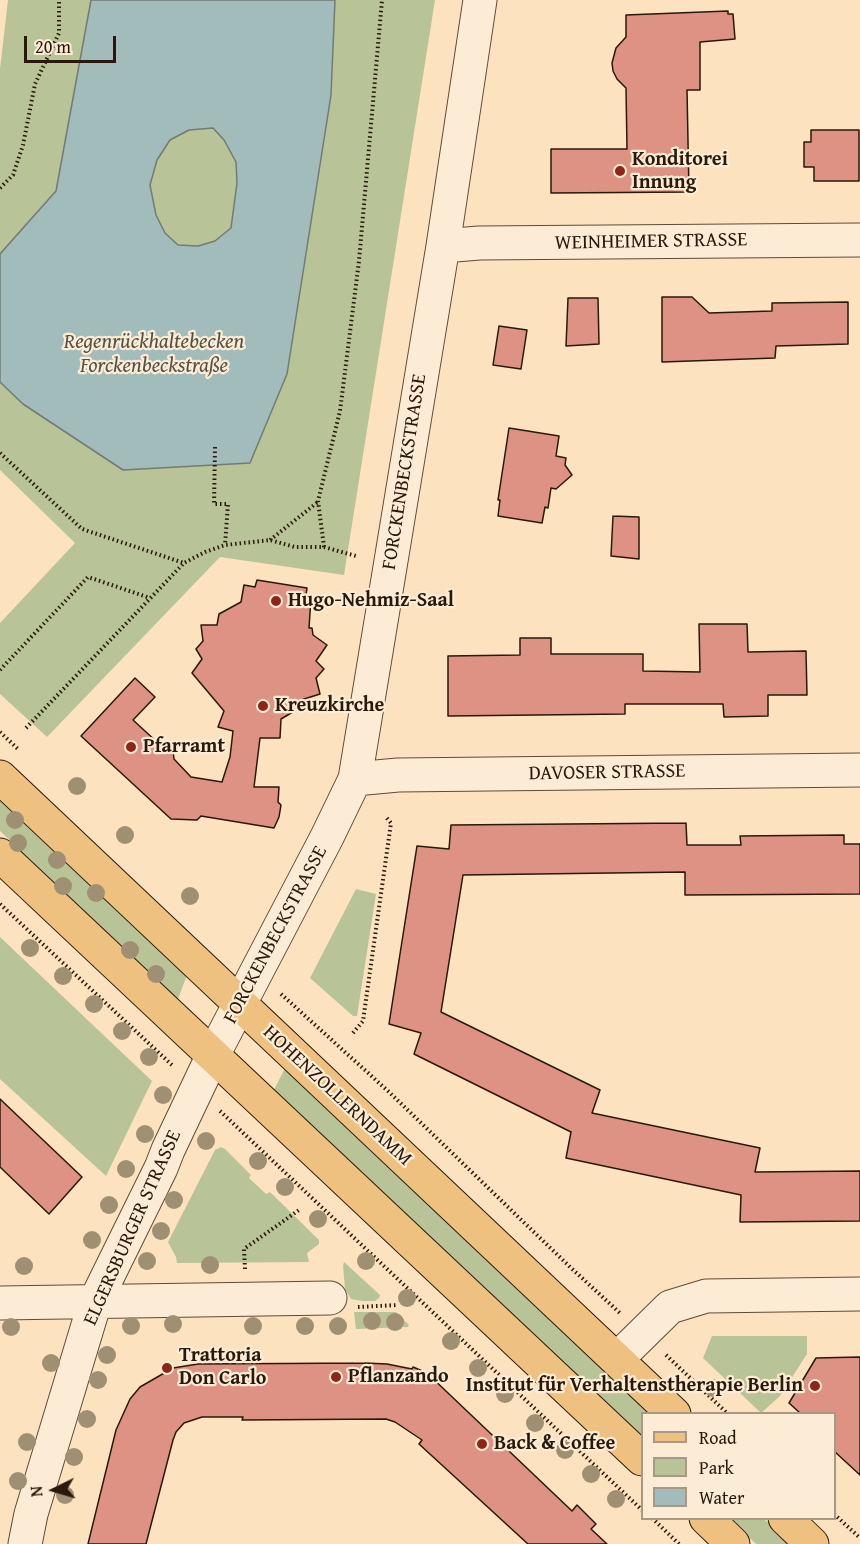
<!DOCTYPE html>
<html>
<head>
<meta charset="utf-8">
<style>
  body { margin:0 }
  #map { position:relative; width:860px; height:1544px; overflow:hidden; background:#fce2bf; font-family:"Gentium Book Plus",serif }
  canvas { display:block }
  .legend { position:absolute; left:641px; top:1412px; width:195px; height:108px; box-sizing:border-box; background:#fdecd5; border:2px solid #a89884; margin:0; padding:8px 10px; list-style:none; font-size:18px; color:#29190a }
  .legend li { display:flex; align-items:center; gap:12px; height:30px }
  .legend b { width:30px; border:2px solid #a89884 }
  .north { position:absolute; left:24px; top:1460px; width:60px; height:60px; -webkit-text-stroke:4px #fdecd5; paint-order:stroke; rotate:265deg; font-size:16px; font-weight:700; line-height:24px; text-align:center; color:#29190a }
  .north::after { content:''; display:block; margin:auto; width:21px; height:27px; background:#29190a; clip-path:polygon(50% 0,100% 100%,50% 72%,0 100%) }
  .scale { position:absolute; left:24px; top:36px; width:92px; height:27px; box-sizing:border-box; border:3px solid #29190a; border-top:0; padding-left:8px; font-size:18px; line-height:21px; white-space:nowrap; color:#29190a; -webkit-text-stroke:4px #fdecd5; paint-order:stroke }
</style>
</head>
<body>
<div id="map">
<canvas width="860" height="1544"></canvas>
<ul class="legend">
<li><b style="height:8px;background:#eec180"></b>Road</li>
<li><b style="height:16px;background:#b8c497"></b>Park</li>
<li><b style="height:16px;background:#a2bcbb"></b>Water</li>
</ul>
<div class="north">N</div>
<div class="scale">20 m</div>
</div>
<script>
const g = document.querySelector('canvas').getContext('2d');
g.lineJoin = 'round';
function fill(path, color) { g.fillStyle = color; g.fill(path, 'evenodd'); }
const toPath = rows => new Path2D(rows.map(r => 'M' + r).join(''));
function trace(path, color, width, dash) { g.strokeStyle = color; g.lineWidth = width; g.lineCap = dash ? 'butt' : 'round'; g.setLineDash(dash || []); g.stroke(path); }
function drawText(font, color, halo, rows, align = 'center') {
  g.font = font + ' "Gentium Book Plus",serif'; g.lineWidth = 4.5; g.setLineDash([]); g.textBaseline = 'middle'; g.strokeStyle = halo; g.fillStyle = color; for (const [text, x, y, turn = 0] of rows) {
    g.save(); g.translate(x, y); g.rotate((+turn || 0) * Math.PI / 180); g.textAlign = isNaN(turn) ? turn : align; if (halo) g.strokeText(text, 0, 0); g.fillText(text, 0, 0); g.restore();
  }
}
const green = toPath([
  [8,0,91,0,56,191,0,254,0,69],
  [335,0,435,0,344,575,220,557,47,737,0,694,0,623,75,543,0,470,0,382,23,404,123,470,250,463,331,95],
  [213,128,224,140,236,162,237,183,231,228,215,241,198,246,178,245,165,233,156,215,150,185,157,160,170,140,189,130],
  [0,798,187,975,178,999,0,831],
  [356,889,376,894,357,1016,353,1016,310,978],
  [0,937,152,1081,106,1176,0,1079],
  [285,1068,652,1413,642,1414,642,1437,274,1090],
  [221,1147,225,1149,251,1175,249,1178,266,1194,270,1192,319,1240,319,1244,307,1253,309,1262,177,1263,176,1257,168,1242,215,1150],
  [344,1262,380,1295,379,1298,375,1301,363,1301,351,1299,345,1289,343,1266],
  [354,1312,396,1312,409,1325,408,1327,356,1329],
  [712,1336,807,1336,807,1354,780,1396,761,1413,703,1358],
  [729,1519,764,1519,791,1544,756,1544]
]);
const water = toPath([
  [91,0,335,0,331,95,287,374,250,463,123,470,23,404,0,382,0,254,56,191,91,0],
  [213,128,224,140,236,162,237,183,231,228,215,241,198,246,178,245,165,233,156,215,150,185,157,160,170,140,189,130,213,128]
]);
const building = toPath([
  [728,11,728,14,733,14,735,39,700,42,700,90,687,90,689,192,551,193,551,149,627,149,626,88,617,79,613,71,612,63,616,48,626,37,626,15,728,11],
  [811,130,859,130,859,181,814,181,814,167,804,167,804,142,811,142,811,130],
  [662,297,692,297,709,313,772,311,772,303,848,302,848,344,776,346,775,358,662,362,662,297],
  [568,298,598,298,599,344,566,346,568,298],
  [499,326,527,330,521,369,493,365,499,326],
  [509,428,559,436,556,456,566,458,565,465,572,475,556,489,551,488,548,508,545,507,542,523,498,516,500,500,498,500,509,428],
  [613,516,639,517,639,559,611,556,613,516],
  [257,580,307,588,306,595,311,598,309,628,312,628,313,635,327,645,316,661,324,669,316,678,320,694,301,700,303,706,281,719,280,738,260,738,254,787,279,787,278,802,281,805,279,817,274,828,201,816,197,820,171,819,81,736,135,678,155,697,133,720,158,743,165,743,173,751,174,759,191,777,222,782,230,757,233,731,218,727,224,711,192,673,202,659,196,649,203,641,201,625,217,625,219,614,241,602,244,585,255,587,257,580],
  [699,624,747,624,748,652,806,651,807,695,768,695,768,716,724,717,723,704,625,704,625,714,448,716,448,656,520,655,520,638,551,638,551,654,643,654,643,671,700,672,699,624],
  [686,823,687,845,741,845,740,836,844,835,844,844,860,844,860,894,685,895,685,872,463,875,441,1012,600,1090,592,1113,760,1148,755,1172,860,1171,860,1221,740,1222,741,1195,566,1158,571,1132,414,1054,421,1033,389,1024,417,846,449,849,451,825,686,823],
  [0,1099,82,1177,49,1214,0,1167,0,1099],
  [860,1357,860,1475,834,1451,834,1413,800,1413,789,1403,816,1358,860,1357],
  [365,1363,387,1364,412,1369,413,1367,427,1373,572,1511,577,1505,596,1524,591,1529,607,1544,528,1544,419,1444,422,1440,395,1422,386,1419,242,1420,243,1417,202,1417,184,1423,176,1432,173,1440,146,1544,88,1544,116,1430,130,1399,140,1387,173,1368,198,1364,365,1363]
]);
const path = toPath([
  [0,188,13,175,23,145,35,84,59,33,59,0],
  [215,447,214,504,228,504,225,545],
  [0,453,82,529,184,563],
  [270,540,318,502],
  [324,547,318,501,340,411,349,340,359,261,382,0],
  [0,670,88,577,150,598],
  [26,728,184,563,205,552,225,545,270,540,295,547,324,547,356,556],
  [0,732,19,750],
  [0,904,173,1066],
  [281,994,388,1091,569,1266,621,1314],
  [353,1033,363,1021,391,823,385,816],
  [220,1111,642,1510],
  [245,1269,244,1249,299,1210],
  [358,1307,398,1305],
  [666,1355,728,1414],
  [834,1514,860,1538],
  [652,1518,679,1544]
]);
const minor = toPath([
  [443,246,479,243,860,240],
  [355,779,398,775,860,770],
  [0,1303,330,1298],
  [617,1359,670,1307,706,1296,860,1294],
  [25,1544,31,1514,95,1302,161,1168,168,1150,213,1055,327,837,355,779,443,246,480,0]
]);
const major = toPath([
  [0,777,674,1414],
  [0,855,642,1459],
  [706,1518,733,1544],
  [785,1518,812,1544]
]);
const trees = [
  [77,786],
  [15,820],
  [125,835],
  [18,843],
  [57,860],
  [63,886],
  [96,893],
  [190,896],
  [30,948],
  [130,950],
  [156,974],
  [63,976],
  [94,1004],
  [122,1031],
  [149,1057],
  [163,1095],
  [145,1134],
  [206,1141],
  [258,1161],
  [126,1169],
  [285,1187],
  [174,1200],
  [109,1205],
  [318,1219],
  [161,1231],
  [92,1240],
  [147,1261],
  [366,1261],
  [210,1265],
  [24,1266],
  [407,1298],
  [372,1321],
  [395,1322],
  [173,1324],
  [131,1326],
  [253,1326],
  [305,1326],
  [338,1326],
  [11,1327],
  [451,1341],
  [107,1355],
  [51,1363],
  [478,1368],
  [98,1380],
  [713,1388],
  [505,1394],
  [87,1419],
  [535,1423],
  [27,1442],
  [565,1450],
  [74,1457],
  [591,1474],
  [18,1481],
  [65,1495],
  [616,1499]
];
const markers = [
  [620,171,6,"#8f2418"],
  [276,601,6,"#8f2418"],
  [263,706,6,"#8f2418"],
  [131,747,6,"#8f2418"],
  [167,1368,6,"#8f2418"],
  [336,1377,6,"#8f2418"],
  [815,1386,6,"#8f2418"],
  [482,1444,6,"#8f2418"]
];
const poiNames = [
  ["Konditorei",632,160],
  ["Innung",632,183],
  ["Hugo-Nehmiz-Saal",288,601],
  ["Kreuzkirche",275,706],
  ["Pfarramt",143,747],
  ["Trattoria",179,1356],
  ["Don Carlo",179,1379],
  ["Pflanzando",348,1377],
  ["Institut für Verhaltenstherapie Berlin",803,1386,"right"],
  ["Back & Coffee",494,1444]
];
const streetNames = [
  ["WEINHEIMER STRASSE",651,242,-1],
  ["FORCKENBECKSTRASSE",405,472,-81],
  ["DAVOSER STRASSE",607,773,-1],
  ["FORCKENBECKSTRASSE",276,935,-62],
  ["HOHENZOLLERNDAMM",337,1096,43],
  ["ELGERSBURGER STRASSE",133,1228,-66]
];
const waterNames = [
  ["Regenrückhaltebecken",154,343],
  ["Forckenbeckstraße",154,367]
];
fill(green, '#b8c497');
fill(water, '#a2bcbb');
trace(water, '#727b74', 1.5);
fill(building, '#de9284');
trace(building, '#29190a', 1.5);
trace(minor, '#5e4b37', 35);
trace(major, '#29190a', 35);
trace(path, '#29190a', 4, [1.5, 3]);
trace(minor, '#fdecd5', 33);
trace(major, '#eec180', 33);
g.fillStyle = '#a09073';
for (const [x, y] of trees) { g.beginPath(); g.arc(x, y, 9, 0, 2 * Math.PI); g.fill(); }
for (const [x, y, r, color] of markers) { const dot = new Path2D(); dot.arc(x, y, r, 0, 2 * Math.PI); g.fillStyle = color; g.fill(dot); trace(dot, '#fdecd5', 2); }
drawText('bold 20px', '#29190a', '#fdecd5', poiNames, 'left');
drawText('20px', '#29190a', '#fdecd5', streetNames);
drawText('italic 21px', '#535248', '#fdecd5', waterNames);
</script>
</body>
</html>
